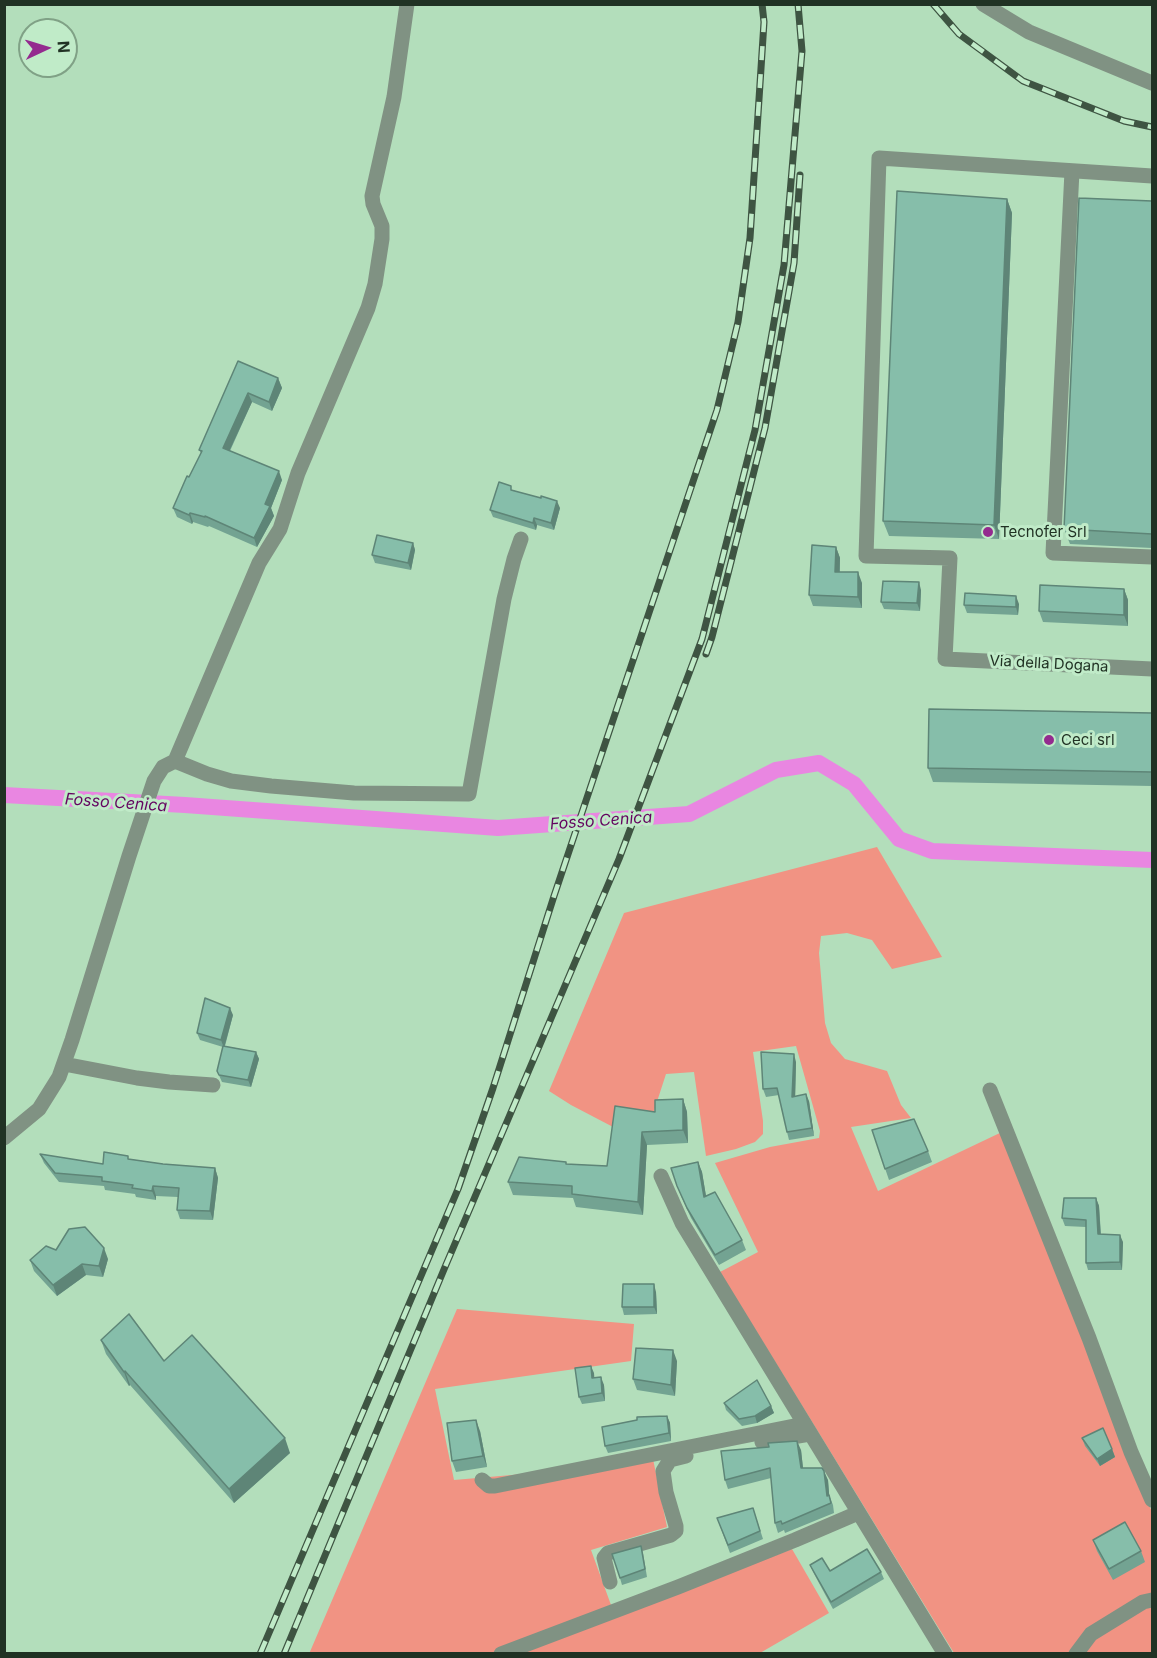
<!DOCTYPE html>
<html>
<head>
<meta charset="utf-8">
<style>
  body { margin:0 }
  #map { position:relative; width:1157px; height:1658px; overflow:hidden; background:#b3debb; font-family:Inter,sans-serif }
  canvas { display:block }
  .frame { position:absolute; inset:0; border:6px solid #213224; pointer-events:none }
  .north { position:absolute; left:18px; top:18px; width:60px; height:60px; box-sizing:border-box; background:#c0ebc8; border:2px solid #80a186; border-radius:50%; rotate:86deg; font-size:16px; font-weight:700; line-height:24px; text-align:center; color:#213224 }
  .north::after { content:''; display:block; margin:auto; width:21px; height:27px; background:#942b8f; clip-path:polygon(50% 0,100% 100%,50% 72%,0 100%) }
</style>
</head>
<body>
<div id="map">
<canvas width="1157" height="1658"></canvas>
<div class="frame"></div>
<div class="north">N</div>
</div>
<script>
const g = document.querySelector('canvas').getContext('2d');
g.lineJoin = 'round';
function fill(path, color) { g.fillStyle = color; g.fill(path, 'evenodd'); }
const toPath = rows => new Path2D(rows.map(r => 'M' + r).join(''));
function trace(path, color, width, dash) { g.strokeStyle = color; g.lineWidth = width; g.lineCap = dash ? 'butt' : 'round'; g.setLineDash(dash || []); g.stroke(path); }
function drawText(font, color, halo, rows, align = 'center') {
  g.font = font + ' Inter,sans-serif'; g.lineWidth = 6; g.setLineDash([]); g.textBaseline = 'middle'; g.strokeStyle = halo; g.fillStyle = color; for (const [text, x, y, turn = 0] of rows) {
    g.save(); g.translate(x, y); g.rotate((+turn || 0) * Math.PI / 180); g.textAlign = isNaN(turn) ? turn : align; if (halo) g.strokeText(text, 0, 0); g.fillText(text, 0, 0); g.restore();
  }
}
const green = toPath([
  [877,847,942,957,892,969,872,940,847,933,821,936,819,953,825,1023,831,1043,845,1059,887,1071,901,1105,911,1118,851,1127,878,1191,1004,1131,1132,1465,1152,1512,1152,1653,954,1653,720,1272,758,1252,715,1163,770,1147,819,1138,820,1131,796,1046,753,1052,763,1121,763,1134,755,1142,736,1149,706,1156,694,1072,666,1074,652,1117,615,1128,571,1105,549,1091,624,913],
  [457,1309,634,1324,631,1361,435,1389,454,1480,581,1469,653,1459,667,1527,591,1550,615,1616,792,1549,829,1613,760,1653,309,1654]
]);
const canal = toPath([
  [4,795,185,805,498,828,689,814,776,770,819,763,854,784,899,839,932,851,1152,860]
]);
const minor = toPath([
  [983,4,1029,32,1152,83],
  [1072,171,1053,553,1152,557],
  [1152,176,879,158,866,556,950,558,945,659,1152,669],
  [175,761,259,563,280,529,298,473,368,308,375,284,382,239,382,226,373,204,372,196,394,97,407,4],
  [64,1064,137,1078,169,1082,213,1085],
  [990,1090,1089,1338,1131,1452,1152,1500],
  [4,1138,39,1109,59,1077,72,1040,129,856,154,781,163,767,175,761,207,774,231,781,271,786,354,793,469,794,504,599,514,559,521,539],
  [661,1176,682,1223,945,1654],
  [762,1442,810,1434],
  [482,1480,489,1486,495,1486,804,1424],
  [610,1582,604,1558,608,1553,671,1535,676,1531,676,1526,666,1492,663,1471,670,1460,686,1456],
  [501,1654,678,1587,795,1540,858,1513],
  [1076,1654,1091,1634,1143,1602,1152,1600]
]);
const rail = toPath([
  [933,4,959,34,1023,81,1124,121,1152,127],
  [706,654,712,637,765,428,794,263,800,175],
  [260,1654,458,1189,493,1088,554,896,717,410,738,322,750,238,764,22,762,4],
  [284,1654,445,1267,619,859,702,639,755,430,784,265,802,51,798,4]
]);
const wall = toPath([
  [1007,199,1012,213,999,539,889,536,883,521],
  [1152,201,1152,548,1070,544,1064,529],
  [238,361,278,378,282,388,272,411,252,402,230,451,282,480,271,508,274,516,257,547,209,526,208,527,193,522,192,524,177,517,173,508,201,453,199,450],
  [513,490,560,508,554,530,537,525,536,530,493,517,490,510],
  [413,543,415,550,411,570,375,563,372,555],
  [836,547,840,558,840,572,862,583,862,608,813,606,809,595],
  [1124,589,1128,600,1128,626,1043,622,1039,611],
  [921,590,920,611,884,609,881,602],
  [1019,604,1018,615,967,613,964,605],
  [1152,713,1152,786,933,782,928,768],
  [233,1015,225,1046,256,1052,259,1059,251,1087,222,1082,217,1071,223,1047,200,1040,197,1033],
  [796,1062,795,1096,809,1101,814,1136,789,1140,787,1132,779,1095,766,1097,763,1089],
  [683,1099,687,1112,688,1143,647,1145,643,1215,576,1207,573,1198,513,1195,508,1182,567,1164,607,1166,655,1112],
  [872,1130,928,1151,932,1162,889,1180],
  [40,1154,103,1164,129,1159,163,1164,215,1168,218,1178,213,1220,180,1219,177,1210,178,1197,156,1196,156,1200,136,1197,135,1194,105,1190,104,1186,59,1182,44,1163],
  [698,1162,702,1172,706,1196,742,1240,746,1250,719,1265,691,1218,681,1196,671,1168],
  [1096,1198,1099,1206,1101,1234,1123,1242,1122,1270,1088,1270,1086,1263,1086,1227,1065,1226,1062,1218],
  [56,1250,108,1259,103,1277,86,1275,57,1296,34,1271,30,1260],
  [656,1292,657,1314,624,1315,622,1307],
  [101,1340,164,1361,290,1453,234,1503,130,1385,129,1386,106,1354],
  [677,1361,675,1396,637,1390,633,1379],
  [594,1373,594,1378,604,1385,605,1401,582,1404,579,1397],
  [724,1403,771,1406,774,1413,757,1423,742,1426,726,1410],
  [667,1416,670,1423,671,1441,608,1453,605,1446],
  [480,1431,487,1467,456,1472,452,1461],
  [1082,1438,1112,1449,1115,1457,1100,1466,1085,1446],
  [801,1450,803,1468,828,1480,829,1495,833,1505,834,1513,785,1533,784,1530,778,1533,775,1523,771,1478,728,1489,725,1480],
  [753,1508,763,1539,730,1553,717,1518],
  [1093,1540,1141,1551,1145,1562,1113,1580,1097,1551],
  [641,1546,643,1553,647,1577,622,1585,620,1578],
  [810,1565,830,1571,881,1572,884,1579,833,1609,813,1572]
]);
const shadedWall = toPath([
  [1007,199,1012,213,999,539,994,525],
  [278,378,282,388,272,411,269,402],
  [248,393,252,402,226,458,223,448],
  [279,471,282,480,271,508,274,516,257,547,254,538,265,504],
  [557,501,560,508,554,530,551,523],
  [190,513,193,522,192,524,189,515],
  [534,518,537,525,536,530,533,523],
  [413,543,415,550,411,570,408,563],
  [836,547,840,558,839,583,835,572],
  [858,572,862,583,862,608,858,597],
  [919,582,921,590,920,611,917,603],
  [1124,589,1128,600,1128,626,1124,615],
  [1016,596,1019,604,1018,615,1016,607],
  [230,1008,233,1015,224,1048,221,1040],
  [256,1052,259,1059,251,1087,248,1080],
  [794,1054,796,1062,795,1104,792,1097],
  [806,1094,809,1101,814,1136,812,1128],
  [683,1099,687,1112,688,1143,683,1130],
  [642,1132,647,1145,643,1215,638,1202],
  [698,1162,702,1172,708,1208,704,1197],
  [215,1168,218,1178,213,1220,210,1211],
  [153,1186,156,1196,156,1200,152,1191],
  [1096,1198,1099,1206,1101,1241,1098,1234],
  [1120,1235,1123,1242,1122,1270,1120,1262],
  [104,1248,108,1259,103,1277,99,1266],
  [82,1264,86,1275,57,1296,53,1285],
  [654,1284,656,1292,657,1314,654,1307],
  [673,1350,677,1361,675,1396,671,1385],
  [591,1366,594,1373,595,1386,592,1378],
  [125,1371,130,1385,129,1386,124,1372],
  [601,1377,604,1385,605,1401,602,1393],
  [771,1406,774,1413,757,1423,755,1416],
  [667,1416,670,1423,671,1441,669,1433],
  [476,1420,480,1431,487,1467,483,1456],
  [285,1438,290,1453,234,1503,229,1489],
  [797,1441,801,1450,804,1477,801,1468],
  [1112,1449,1115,1457,1100,1466,1097,1459],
  [824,1471,828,1480,830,1505,827,1496]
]);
const building = toPath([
  [897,191,1007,199,994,525,883,521,897,191],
  [1079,198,1152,201,1152,534,1064,529,1079,198],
  [238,361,278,378,269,402,248,393,223,448,279,471,265,504,270,506,254,538,205,516,205,517,190,513,189,515,173,508,187,476,189,477,202,451,199,450,238,361],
  [499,482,511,486,511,490,541,498,541,496,557,501,551,523,534,518,533,523,490,510,499,482],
  [377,535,413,543,408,563,372,555,377,535],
  [812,545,836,547,835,572,858,572,858,597,809,595,812,545],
  [883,581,919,582,917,603,881,602,883,581],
  [1040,585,1124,589,1124,615,1039,611,1040,585],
  [965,593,1016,596,1016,607,964,605,965,593],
  [929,709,1152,713,1152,772,928,768,929,709],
  [205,998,230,1008,221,1040,197,1033,205,998],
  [223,1046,256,1052,248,1080,219,1075,217,1071,223,1046],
  [761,1052,794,1054,792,1097,806,1094,812,1128,787,1132,777,1088,763,1089,761,1052],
  [683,1099,683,1130,642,1132,638,1202,572,1194,572,1186,508,1182,519,1157,566,1162,566,1164,607,1166,615,1106,655,1112,655,1100,683,1099],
  [914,1119,928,1151,885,1169,872,1130,914,1119],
  [104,1152,128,1156,128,1159,163,1164,215,1168,210,1211,177,1210,179,1188,153,1186,152,1191,132,1188,133,1185,102,1181,102,1177,55,1173,40,1154,103,1164,104,1152],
  [698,1162,704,1197,715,1192,742,1240,715,1255,687,1208,677,1186,671,1168,698,1162],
  [1064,1198,1096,1198,1098,1234,1120,1235,1120,1262,1086,1263,1086,1220,1062,1218,1064,1198],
  [85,1227,104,1248,99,1266,82,1264,53,1285,30,1260,46,1246,56,1250,69,1229,85,1227],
  [623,1284,654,1284,654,1307,622,1307,623,1284],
  [129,1314,164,1361,192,1335,285,1438,229,1489,125,1371,124,1372,101,1340,129,1314],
  [636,1348,673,1350,671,1385,633,1379,636,1348],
  [591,1366,592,1378,601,1377,602,1393,579,1397,575,1368,591,1366],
  [757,1380,771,1406,755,1416,739,1419,724,1403,757,1380],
  [667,1416,669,1433,605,1446,602,1427,637,1420,637,1417,667,1416],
  [476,1420,483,1456,452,1461,447,1423,476,1420],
  [1103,1428,1112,1449,1097,1459,1082,1438,1103,1428],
  [797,1441,801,1468,822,1468,824,1471,827,1496,829,1495,831,1503,782,1524,781,1521,775,1523,770,1468,725,1480,721,1451,769,1447,768,1443,797,1441],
  [753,1508,760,1531,728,1545,717,1518,753,1508],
  [1125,1522,1141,1551,1109,1569,1093,1540,1125,1522],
  [641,1546,645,1569,620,1578,612,1554,641,1546],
  [867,1549,881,1572,831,1602,810,1565,822,1558,830,1571,867,1549]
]);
const markers = [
  [988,532,6,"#942b8f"],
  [1049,740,6,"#942b8f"]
];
const poiNames = [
  ["Tecnofer Srl",1000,532],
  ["Ceci srl",1061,740]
];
const streetNames = [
  ["Via della Dogana",1049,664,3]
];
const waterNames = [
  ["Fosso Cenica",116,803,4],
  ["Fosso Cenica",601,821,-4]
];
fill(green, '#f19383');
trace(canal, '#e986e1', 16);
trace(minor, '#809283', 15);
trace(rail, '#3e5442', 7);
trace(rail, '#c0ebc8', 4.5, [14]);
fill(wall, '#73a392');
fill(shadedWall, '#5e8577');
fill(building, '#86beaa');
trace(building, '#5e8577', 1.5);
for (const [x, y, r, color] of markers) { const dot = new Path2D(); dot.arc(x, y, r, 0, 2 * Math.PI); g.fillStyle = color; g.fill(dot); trace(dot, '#c0ebc8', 2); }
drawText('15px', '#213224', '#c0ebc8', poiNames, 'left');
drawText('15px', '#213224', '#c0ebc8', streetNames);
drawText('italic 16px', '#640460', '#c0ebc8', waterNames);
</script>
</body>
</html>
